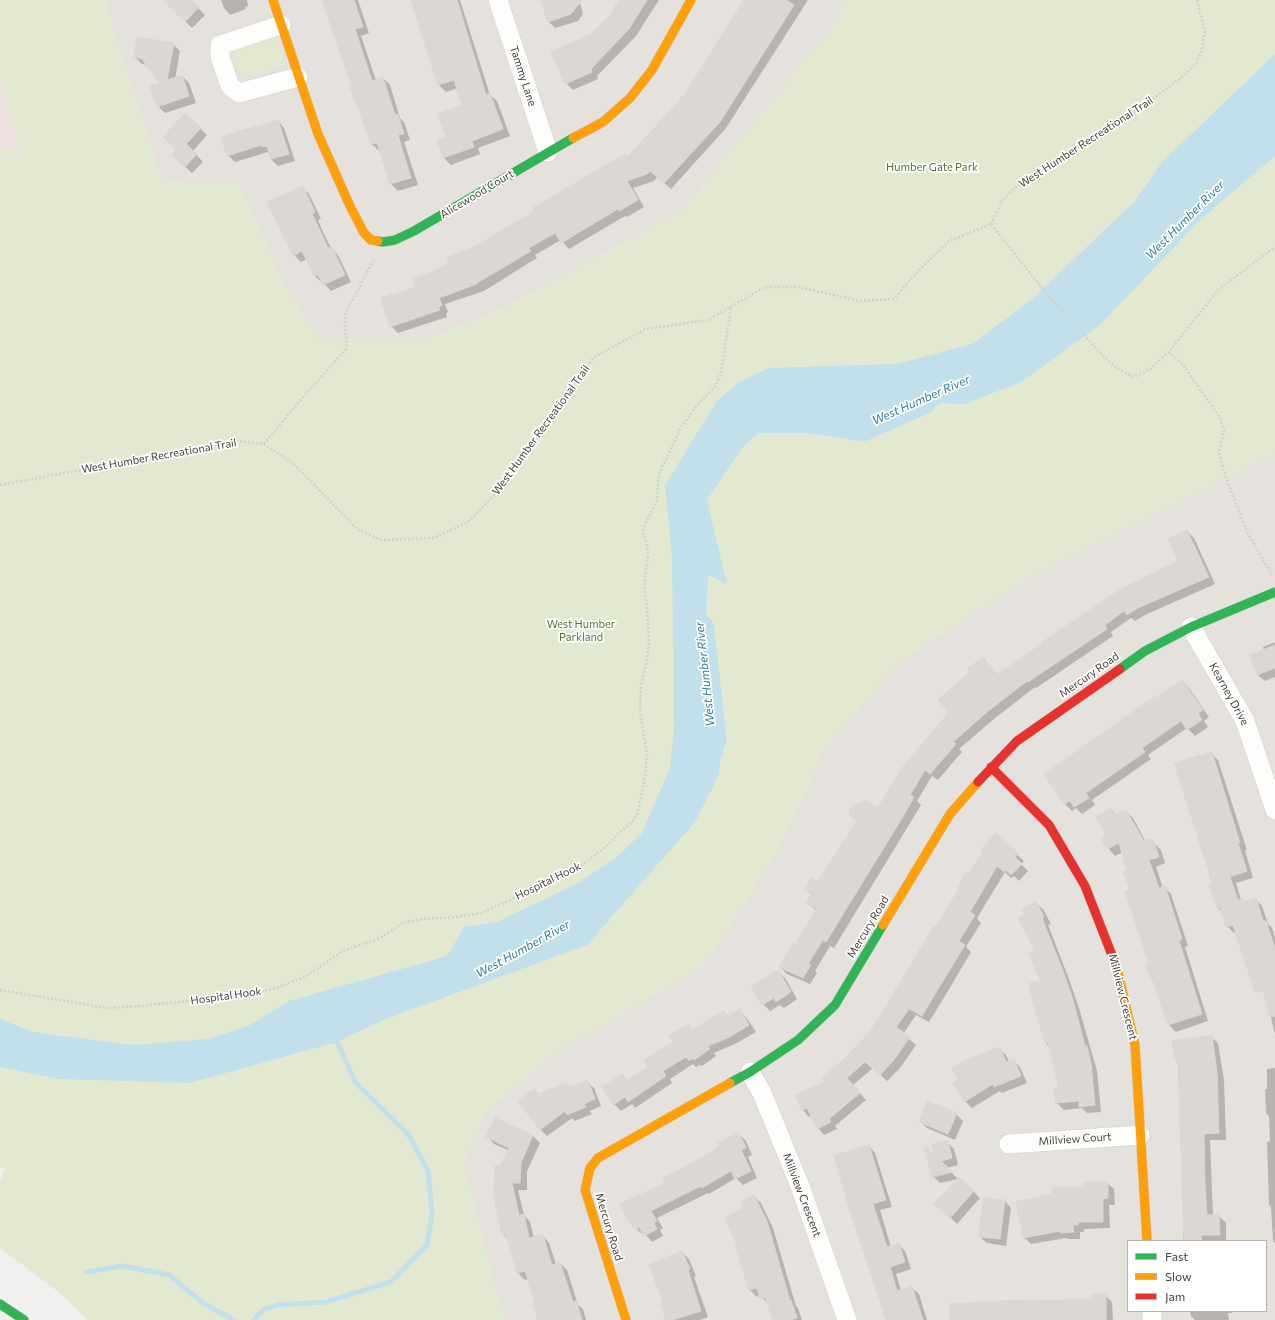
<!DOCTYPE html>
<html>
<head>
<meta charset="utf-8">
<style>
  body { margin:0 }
  #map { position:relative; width:1275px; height:1320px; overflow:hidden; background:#f2f0ee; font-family:Commissioner,sans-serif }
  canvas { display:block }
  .legend { position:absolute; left:1127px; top:1240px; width:140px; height:72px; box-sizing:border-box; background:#fff; border:1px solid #b6b3b0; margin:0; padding:5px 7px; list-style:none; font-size:12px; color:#48413a }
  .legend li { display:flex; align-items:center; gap:8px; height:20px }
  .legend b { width:20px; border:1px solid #b6b3b0 }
</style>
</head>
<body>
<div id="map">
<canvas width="1275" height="1320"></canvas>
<ul class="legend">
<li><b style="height:5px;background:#30b455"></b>Fast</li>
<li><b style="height:5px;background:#ff9f0a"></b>Slow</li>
<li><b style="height:5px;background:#e5322d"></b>Jam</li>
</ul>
</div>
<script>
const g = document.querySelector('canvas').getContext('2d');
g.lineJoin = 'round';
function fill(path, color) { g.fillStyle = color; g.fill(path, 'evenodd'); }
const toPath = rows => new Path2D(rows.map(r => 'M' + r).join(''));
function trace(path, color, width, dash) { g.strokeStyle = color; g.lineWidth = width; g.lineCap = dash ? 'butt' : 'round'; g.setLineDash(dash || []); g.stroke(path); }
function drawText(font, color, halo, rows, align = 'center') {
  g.font = font + ' Commissioner,sans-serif'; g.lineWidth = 3.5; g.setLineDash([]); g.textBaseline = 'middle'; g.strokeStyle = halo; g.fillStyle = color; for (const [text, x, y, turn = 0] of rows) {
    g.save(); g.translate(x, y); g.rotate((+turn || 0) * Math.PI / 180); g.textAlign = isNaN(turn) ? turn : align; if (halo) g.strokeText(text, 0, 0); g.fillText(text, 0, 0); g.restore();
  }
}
const residential = toPath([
  [104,0,844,0,840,18,681,212,496,312,430,338,317,338,282,281,239,185,162,182],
  [1275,452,1275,1320,505,1320,492,1278,463,1164,487,1108,515,1088,561,1047,590,1033,706,963,775,854,809,785,819,756,896,664,1027,578],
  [1128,1241,1266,1241,1266,1311,1128,1311]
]);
const medical = toPath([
  [0,78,23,152,0,147]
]);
const green = toPath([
  [0,0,104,0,162,182,239,185,282,281,317,338,430,338,496,312,681,212,840,18,844,0,1275,0,1275,452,1027,578,896,664,819,756,809,785,775,854,706,963,590,1033,561,1047,515,1088,487,1108,463,1164,492,1278,505,1320,87,1320,61,1294,0,1248,0,1181,5,1168,0,1167,0,147,22,152,0,78],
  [274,36,285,54,281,64,253,76,242,74,234,67,232,56,242,42]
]);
const water = toPath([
  [1275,54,1275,156,1201,219,1100,325,1021,382,965,404,941,403,818,433,758,433,742,448,707,500,727,584,708,575,703,694,707,707,723,728,719,775,695,822,587,945,383,1020,337,1042,190,1083,58,1079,0,1067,0,1019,33,1032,134,1045,208,1039,250,1025,289,1001,447,956,464,927,499,921,576,884,616,858,642,833,670,768,674,730,672,556,665,485,717,401,739,382,769,368,897,364,972,344,1031,300,1135,201,1162,162]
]);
const shadow = toPath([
  [164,0,190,0,205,15,192,28],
  [221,0,247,0,248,6,245,7,246,9,230,15,224,8],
  [323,0,358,0,369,33,361,36,376,80,383,78,390,85,400,118,404,122,410,140,404,142,418,185,398,191,391,184,380,150,378,150,371,143],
  [411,0,460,0,490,95,497,101,510,136,478,148,480,154,451,165,444,158,438,141,448,137,463,105,458,88,446,92,439,85],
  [542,0,577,0,580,3,583,14,578,21,555,28,548,21],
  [620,0,659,0,636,36,597,76,598,79,573,90,566,83,592,35,611,14],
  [745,0,808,0,726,128,671,189,657,177,654,181,633,188,644,207,627,217,625,216,569,249,561,240,535,255,537,258,484,291,445,304,448,312,446,314,447,317,398,333,391,326,416,288,430,274,450,265,474,248,536,211,624,155,627,158,686,94],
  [173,44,180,51,175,79,182,76,189,83,196,103,165,113,158,106,161,85,147,65,142,64,135,57],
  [185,114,207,135,193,151,203,162,192,173,180,162,178,150],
  [278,121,284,128,295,161,278,166,271,159,268,152,235,162,228,155],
  [302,187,309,194,321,219,318,220,323,232,331,248,338,255,351,282,331,291,323,282,322,283,315,276,307,259,301,262,294,255],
  [1187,531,1194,538,1215,584,1145,615,1135,621,1131,618,1111,632,1113,636,1036,688,1035,687,994,719,959,749,962,752,938,780,932,776,917,801,921,805,834,948,830,946,815,971,817,973,810,984,787,974,780,967,796,946,817,911,807,903,812,895,806,889,818,883,858,822,851,816,878,809,950,712,971,673,983,658,998,675,1180,562],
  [1275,642,1275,677,1265,681,1258,675,1251,656,1264,651,1263,647],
  [1182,681,1189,688,1209,717,1204,721,1208,727,1195,736,1187,728,1148,755,1151,759,1092,800,1095,805,1082,814,1076,808,1072,811,1065,804,1045,774],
  [1211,753,1218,760,1247,850,1245,850,1253,878,1236,883,1241,900,1244,903,1255,899,1262,906,1268,924,1272,928,1275,937,1275,983,1236,932,1234,933,1227,926,1223,913,1218,908,1213,884,1175,764],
  [1111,809,1117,816,1126,811,1133,818,1146,842,1154,843,1161,850,1165,863,1156,867,1163,888,1165,888,1171,894,1188,946,1185,947,1208,1021,1176,1032,1169,1025,1155,982,1152,980,1150,964,1131,890,1129,870,1123,852,1115,856,1109,849,1103,838,1107,836],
  [996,835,1024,861,1021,864,1028,871,1019,881,1014,876,1011,878,1005,872,977,918,981,923,966,947,971,952,942,1001,929,1022,916,1015,903,1034,916,1045,900,1068,887,1081,873,1068,853,1085,866,1100,835,1126,837,1129,824,1135,818,1128,812,1115,809,1117,803,1110,845,1060,869,1034],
  [1036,903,1043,909,1051,924,1048,925,1069,979,1079,1008,1097,1071,1101,1112,1087,1113,1082,1108,1064,1110,1057,1103,1060,1089,1050,1048,1046,1043,1030,985,1041,981,1036,951,1027,915],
  [778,971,785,978,797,999,784,1008,780,1005,770,1011,763,1004],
  [1275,999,1275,1035,1267,1001],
  [740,1011,746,1017,756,1032,737,1043,714,1053,716,1056,702,1066,700,1065,696,1067,693,1064,670,1079,672,1083,635,1108,632,1104,621,1111,614,1104,622,1075,627,1081,649,1067,675,1043,688,1026,694,1031,723,1012,729,1017],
  [1211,1037,1218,1043,1224,1080,1226,1140,1210,1140,1213,1216,1219,1216,1226,1223,1226,1241,1183,1241,1183,1226,1184,1226,1179,1064,1176,1061],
  [999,1048,1006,1055,1009,1062,1013,1060,1020,1067,1027,1083,1002,1093,1000,1091,972,1108,965,1101,954,1084],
  [1275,1068,1275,1243,1273,1241,1271,1207,1269,1205,1267,1142,1270,1141,1269,1116,1266,1113,1265,1089,1267,1089,1267,1069],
  [587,1082,594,1088,601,1106,590,1111,592,1114,575,1121,572,1118,547,1136,541,1130,519,1101,539,1095,566,1084,571,1089],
  [956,1114,963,1121,955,1140,927,1128,920,1121],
  [496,1119,533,1136,540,1143,527,1171,527,1190,518,1190,524,1215,530,1222,534,1238,543,1236,549,1243,556,1264,560,1263,567,1270,578,1305,583,1309,586,1320,539,1320,536,1304,528,1279,525,1280,518,1273,509,1240,503,1234,500,1167,508,1150,494,1144,488,1137],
  [739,1134,746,1141,752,1155,748,1157,757,1178,743,1185,736,1178,709,1194,708,1193,657,1218,663,1228,660,1230,663,1236,652,1242,645,1234,643,1235,636,1228,667,1183],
  [947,1142,954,1149,958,1165,947,1168,958,1179,940,1183,933,1176,936,1159],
  [869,1146,875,1153,892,1207,880,1210,891,1247,898,1244,905,1251,911,1269,896,1274,901,1291,912,1288,919,1294,927,1320,889,1320,835,1156],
  [1107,1183,1114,1189,1115,1205,1109,1205,1110,1228,1084,1229,1084,1232,1080,1232,1080,1239,1068,1239,1066,1238,1031,1244,1024,1237,1085,1188],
  [973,1191,980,1198,957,1224,943,1210],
  [754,1196,761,1203,773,1228,796,1306,798,1308,802,1320,774,1320,768,1304,760,1295,757,1297,750,1290,740,1247,745,1209],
  [1005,1201,1011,1208,1006,1246,987,1243,980,1237],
  [682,1252,689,1259,696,1276,694,1277,708,1317,700,1320,667,1320,665,1302],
  [1105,1295,1112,1302,1113,1320,951,1320,1045,1301,1046,1302,1092,1300],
  [1190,1311,1232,1311,1232,1313,1228,1313,1229,1320,1195,1320,1191,1316]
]);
const stream = toPath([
  [87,1272,123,1266,169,1275,203,1303,234,1320],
  [254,1320,264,1309,279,1305,326,1302,391,1282,427,1245,432,1215,428,1171,408,1134,356,1083,337,1042]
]);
const river = toPath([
  [812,419,862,427,923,400],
  [700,629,712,738,709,749]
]);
const building = toPath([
  [163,0,191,0,199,7,185,22,163,0],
  [322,0,354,0,363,27,355,29,372,81,383,77,395,115,398,114,404,134,398,135,411,178,390,184,377,143,371,144,358,107,357,107,350,88,352,87,322,0],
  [411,0,457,0,486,95,490,93,503,129,472,141,474,147,443,158,437,140,446,137,438,114,462,105,454,80,438,85,411,0],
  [541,0,582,0,571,14,548,22,541,0],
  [619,0,647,0,629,29,591,69,592,72,565,84,551,52,591,34,611,14,619,0],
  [744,0,786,0,794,5,720,122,664,183,650,171,647,174,627,181,638,200,619,211,618,209,561,243,555,233,529,248,531,251,477,283,477,284,439,298,442,305,439,307,440,310,390,327,380,298,415,288,413,278,430,273,449,264,447,258,474,247,535,211,533,208,625,154,627,158,685,94,744,0],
  [137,37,174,43,167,80,182,75,189,96,157,107,150,86,160,84,142,59,134,57,137,37],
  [185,113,201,128,186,144,197,154,185,167,172,155,176,150,163,137,185,113],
  [278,120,289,154,271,159,267,146,262,147,261,145,227,156,221,137,278,120],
  [303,186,315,212,312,214,317,224,328,248,332,247,345,275,323,285,318,275,314,276,302,251,293,256,267,202,303,186],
  [1187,530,1209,577,1138,608,1127,615,1124,611,1105,625,1107,629,1028,682,1027,681,987,712,953,742,956,744,930,774,925,770,910,795,914,797,904,815,826,942,823,940,808,964,811,965,803,978,779,967,793,943,795,945,817,909,806,903,812,893,804,889,811,878,818,881,857,821,850,816,849,811,853,805,862,803,864,799,878,808,902,768,949,712,938,700,970,672,967,669,983,657,997,675,1042,644,1041,643,1121,589,1178,561,1168,539,1187,530],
  [1275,645,1275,668,1257,675,1250,655,1275,645],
  [1182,680,1203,710,1198,713,1202,720,1187,730,1181,721,1142,748,1145,752,1086,793,1089,798,1074,807,1070,801,1064,804,1044,774,1074,754,1073,754,1154,697,1155,698,1182,680],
  [1212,752,1240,843,1238,843,1247,871,1230,877,1238,900,1242,899,1243,902,1256,898,1263,921,1266,921,1275,949,1275,1016,1270,1017,1263,990,1255,992,1233,925,1226,927,1220,907,1217,908,1209,885,1212,884,1207,864,1174,763,1212,752],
  [1111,808,1115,815,1126,810,1144,841,1150,839,1154,842,1159,857,1149,860,1159,888,1165,886,1182,939,1179,941,1202,1014,1168,1025,1153,980,1151,980,1146,964,1149,963,1125,891,1130,890,1123,871,1127,870,1119,843,1108,849,1101,838,1106,835,1096,817,1111,808],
  [996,833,1018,853,1015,857,1022,864,1011,875,1006,870,1004,872,997,866,970,912,975,915,959,941,965,945,935,994,922,1016,909,1009,896,1027,910,1037,893,1061,880,1075,865,1062,847,1078,860,1093,829,1119,831,1122,817,1129,807,1108,802,1110,795,1095,825,1082,822,1078,844,1059,869,1033,887,1006,886,1006,934,926,936,927,959,889,957,888,966,872,969,874,982,853,980,851,996,833],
  [1036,901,1044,917,1042,918,1063,971,1073,1000,1085,1046,1087,1046,1091,1063,1095,1105,1079,1107,1079,1101,1056,1103,1054,1088,1059,1088,1048,1042,1045,1043,1028,984,1040,981,1029,953,1035,951,1018,918,1025,915,1022,909,1036,901],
  [778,970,791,992,776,1002,774,998,762,1005,751,987,778,970],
  [740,1009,749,1025,730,1037,708,1046,710,1049,694,1060,693,1058,689,1061,686,1057,663,1071,666,1076,628,1102,625,1097,613,1105,602,1087,622,1074,626,1081,648,1067,644,1060,673,1042,669,1036,689,1024,692,1030,724,1011,727,1017,740,1009],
  [1212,1035,1217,1072,1219,1133,1204,1134,1205,1185,1207,1215,1219,1215,1220,1235,1201,1235,1202,1241,1184,1241,1178,1061,1175,1061,1172,1041,1212,1035],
  [1000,1047,1006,1062,1014,1059,1021,1076,994,1087,993,1084,964,1102,953,1083,959,1079,952,1069,966,1060,1000,1047],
  [588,1080,595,1099,584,1104,586,1107,567,1115,565,1111,540,1130,518,1101,534,1089,539,1094,566,1083,569,1088,588,1080],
  [927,1101,957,1113,948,1134,919,1122,927,1101],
  [495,1118,533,1135,521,1163,520,1183,512,1183,519,1215,524,1214,529,1238,543,1235,552,1265,560,1262,573,1302,576,1301,582,1320,538,1320,533,1304,535,1303,525,1271,517,1273,506,1234,502,1235,494,1197,495,1166,500,1166,509,1148,486,1137,495,1118],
  [739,1133,746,1148,741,1150,751,1171,735,1179,731,1171,702,1188,701,1186,651,1211,657,1221,654,1223,657,1229,644,1236,639,1227,635,1229,627,1218,620,1204,665,1183,663,1178,689,1165,720,1147,718,1143,739,1133],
  [948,1141,952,1158,941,1161,953,1172,932,1177,924,1146,935,1156,932,1144,948,1141],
  [869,1145,886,1200,873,1204,887,1247,899,1243,905,1262,890,1267,897,1291,912,1286,923,1320,886,1320,850,1211,834,1156,869,1145],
  [959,1177,974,1191,950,1218,934,1204,959,1177],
  [1084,1182,1108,1182,1108,1198,1103,1199,1103,1222,1078,1222,1078,1225,1073,1225,1074,1232,1060,1233,1060,1231,1023,1238,1016,1202,1052,1194,1052,1188,1084,1187,1084,1182],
  [754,1195,767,1221,790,1301,791,1300,797,1318,790,1320,773,1320,765,1297,760,1298,757,1288,749,1290,736,1247,738,1247,725,1218,744,1208,741,1202,754,1195],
  [983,1198,1005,1200,1000,1239,979,1237,983,1198],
  [682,1251,690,1269,688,1270,701,1311,673,1320,666,1320,660,1302,663,1301,649,1265,682,1251],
  [1106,1294,1106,1320,950,1320,949,1304,1022,1300,1045,1300,1045,1301,1091,1299,1091,1295,1106,1294]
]);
const path = toPath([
  [991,224,1002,201,1010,192,1029,178,1129,117,1182,77,1196,64,1202,49,1205,32,1197,0],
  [1169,352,1183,365,1219,416,1224,430,1219,452,1225,475,1247,532,1272,575],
  [264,444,291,411,346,349,347,343,345,329,345,314,374,260],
  [0,485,237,441,264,444,294,464,357,529,381,540,434,538,468,522,503,486,594,357,646,329,708,320,765,287,798,287,861,301,894,299,918,271,949,241,991,224,1041,287,1105,358,1118,369,1134,377,1150,369,1169,352,1218,290,1275,247],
  [0,990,106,1008,140,1006,244,995,276,988,306,976,343,951,380,938,403,923,422,919,456,917,481,913,555,880,586,862,607,846,619,833,634,820,638,812,645,777,647,754,640,711,641,686,646,664,649,643,647,608,644,584,648,555,647,543,643,535,643,528,657,501,658,481,662,466,667,458,680,429,695,407,715,387,721,373,731,307]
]);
const street = toPath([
  [498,0,548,152],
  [281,25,220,45,220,57,230,86,239,93,298,77],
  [1191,627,1245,721,1275,810],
  [750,1072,762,1093,800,1186,847,1320],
  [1009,1144,1140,1135],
  [1152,1311,1152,1320]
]);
const fast = toPath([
  [378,241,383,242,395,240,414,231,573,138],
  [1120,669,1145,651,1191,627,1275,592],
  [730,1083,750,1072,798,1040,835,1005,883,925],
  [0,1304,24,1320]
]);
const slow = toPath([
  [273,0,318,134,350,206,364,233,371,240,378,241],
  [573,138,603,122,630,98,652,70,691,0],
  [883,925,950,814,978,782],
  [1117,968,1135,1045,1147,1241],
  [626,1320,585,1190,590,1168,598,1158,730,1083]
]);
const jam = toPath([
  [991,767,1049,825,1085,886,1117,968],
  [978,782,1017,741,1120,669]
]);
const streetNames = [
  ["Tammy Lane",523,76,72],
  ["West Humber Recreational Trail",1086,142,-33],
  ["Alicewood Court",477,194,-31],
  ["West Humber Recreational Trail",541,430,-54],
  ["West Humber Recreational Trail",159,456,-10],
  ["Mercury Road",1089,675,-35],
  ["Kearney Drive",1229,694,61],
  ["Hospital Hook",548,881,-26],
  ["Mercury Road",868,927,-59],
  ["Hospital Hook",226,996,-8],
  ["Millview Crescent",1123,997,76],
  ["Millview Court",1075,1139,-4],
  ["Millview Crescent",802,1195,69],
  ["Mercury Road",609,1227,73]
];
const parkNames = [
  ["Humber Gate Park",932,167],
  ["West Humber",581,624],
  ["Parkland",581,637]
];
const waterNames = [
  ["West Humber River",1185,220,-45],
  ["West Humber River",921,400,-24],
  ["West Humber River",705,674,-96],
  ["West Humber River",523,949,-29]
];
fill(residential, '#e5e1dc');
fill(medical, '#ece1e0');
fill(green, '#e3e9d1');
fill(water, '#c2e0eb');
fill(shadow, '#0003');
trace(stream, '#c2e0eb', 5);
trace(river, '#c2e0eb', 29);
fill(building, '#dad7d5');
trace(building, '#dad7d4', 1);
trace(street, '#d0cecb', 20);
trace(fast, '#d0ccc5', 10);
trace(slow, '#d0ccc5', 10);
trace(jam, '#d0ccc5', 10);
trace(path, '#d2d0cc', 2.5, [2, 2]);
trace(street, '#fdfdfc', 19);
trace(fast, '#30b455', 9);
trace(slow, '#ff9f0a', 9);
trace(jam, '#e5322d', 9);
drawText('11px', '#48413a', '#fff', streetNames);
drawText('11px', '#547532', '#fff', parkNames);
drawText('italic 12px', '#387e9c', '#fff', waterNames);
</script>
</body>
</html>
